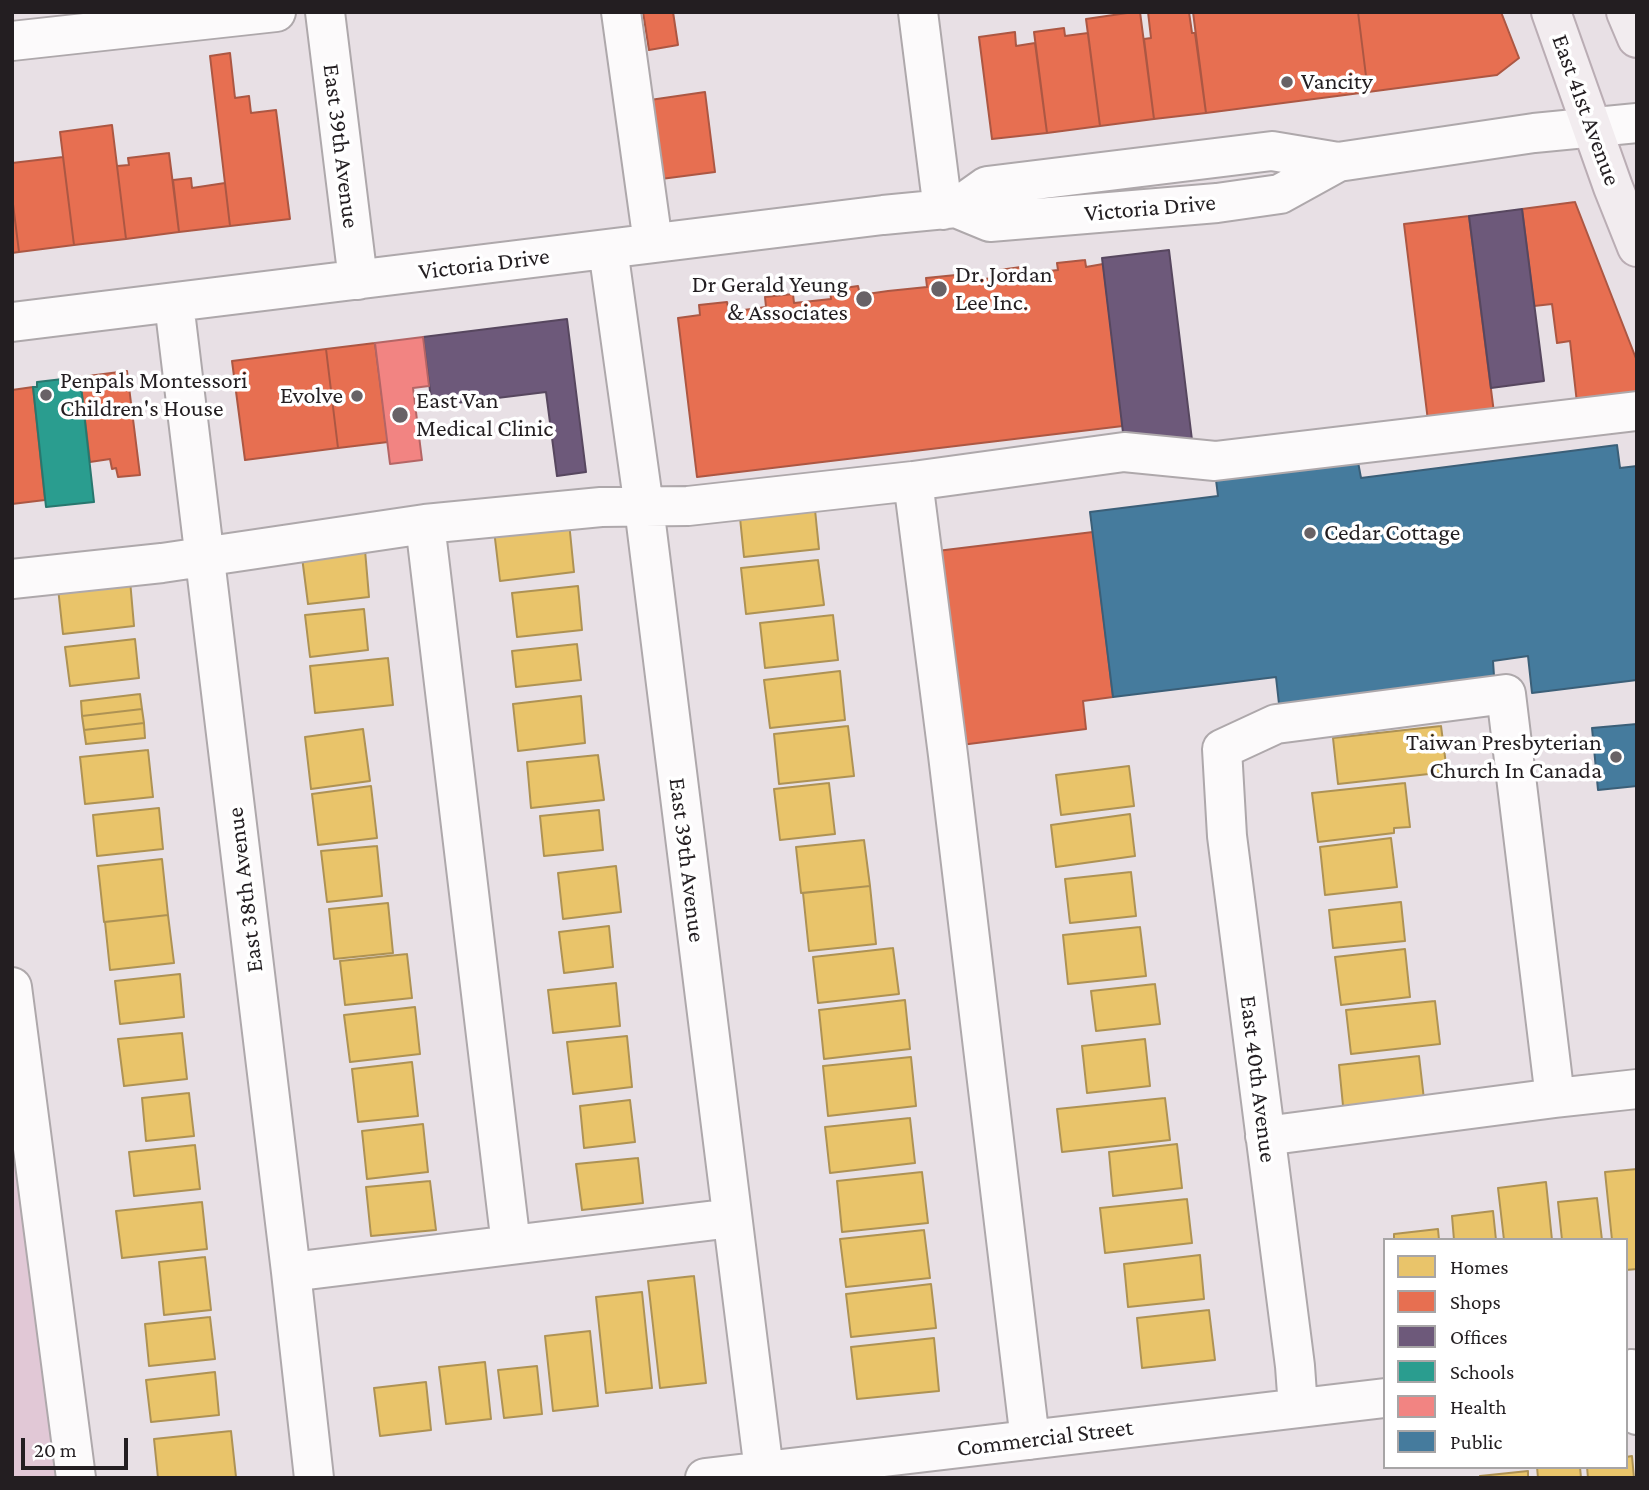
<!DOCTYPE html>
<html>
<head>
<meta charset="utf-8">
<style>
  body { margin:0 }
  #map { position:relative; width:1649px; height:1490px; overflow:hidden; background:#e8e0e5; font-family:"Crimson Pro",serif }
  canvas { display:block }
  .frame { position:absolute; inset:0; border:14px solid #231e21; pointer-events:none }
  .legend { position:absolute; left:1383px; top:1238px; width:245px; height:231px; box-sizing:border-box; background:#fff; border:2px solid #a7a5a6; margin:0; padding:9px 12px; list-style:none; font-size:21px; color:#231e21 }
  .legend li { display:flex; align-items:center; gap:14px; height:35px }
  .legend b { width:35px; border:2px solid #a7a5a6 }
  .scale { position:absolute; left:21px; top:1438px; width:107px; height:32px; box-sizing:border-box; border:4px solid #231e21; border-top:0; padding-left:9px; font-size:21px; line-height:24px; white-space:nowrap; color:#231e21; -webkit-text-stroke:5px #fff; paint-order:stroke }
</style>
</head>
<body>
<div id="map">
<canvas width="1649" height="1490"></canvas>
<div class="frame"></div>
<ul class="legend">
<li><b style="height:19px;background:#e9c46a"></b>Homes</li>
<li><b style="height:19px;background:#e76f51"></b>Shops</li>
<li><b style="height:19px;background:#6d597a"></b>Offices</li>
<li><b style="height:19px;background:#2a9d8f"></b>Schools</li>
<li><b style="height:19px;background:#f28482"></b>Health</li>
<li><b style="height:19px;background:#457b9d"></b>Public</li>
</ul>
<div class="scale">20 m</div>
</div>
<script>
const g = document.querySelector('canvas').getContext('2d');
g.lineJoin = 'round';
function fill(path, color) { g.fillStyle = color; g.fill(path, 'evenodd'); }
const toPath = rows => new Path2D(rows.map(r => 'M' + r).join(''));
function trace(path, color, width, dash) { g.strokeStyle = color; g.lineWidth = width; g.lineCap = dash ? 'butt' : 'round'; g.setLineDash(dash || []); g.stroke(path); }
function drawText(font, color, halo, rows, align = 'center') {
  g.font = font + ' "Crimson Pro",serif'; g.lineWidth = 7; g.setLineDash([]); g.textBaseline = 'middle'; g.strokeStyle = halo; g.fillStyle = color; for (const [text, x, y, turn = 0] of rows) {
    g.save(); g.translate(x, y); g.rotate((+turn || 0) * Math.PI / 180); g.textAlign = isNaN(turn) ? turn : align; if (halo) g.strokeText(text, 0, 0); g.fillText(text, 0, 0); g.restore();
  }
}
const green = toPath([
  [12,1117,59,1478,12,1478]
]);
const homes = toPath([
  [814,500,819,549,744,557,739,508,814,500],
  [569,522,574,572,500,581,494,530,569,522],
  [365,550,369,597,308,604,302,557,365,550],
  [818,560,824,605,746,614,741,568,818,560],
  [130,580,134,626,63,634,58,588,130,580],
  [578,586,582,630,517,637,512,593,578,586],
  [364,609,368,650,310,657,305,615,364,609],
  [833,615,838,660,765,668,760,623,833,615],
  [135,639,139,678,70,686,65,647,135,639],
  [577,644,581,680,516,687,512,651,577,644],
  [388,658,393,705,315,713,310,666,388,658],
  [840,671,845,720,770,728,764,680,840,671],
  [140,694,142,709,82,716,81,701,140,694],
  [581,696,585,743,518,751,513,704,581,696],
  [142,709,144,723,84,730,82,716,142,709],
  [144,723,145,738,86,744,84,730,144,723],
  [848,726,854,776,779,784,774,734,848,726],
  [1441,726,1447,772,1338,784,1333,738,1441,726],
  [363,729,370,781,311,789,305,737,363,729],
  [148,750,153,797,85,804,80,757,148,750],
  [598,755,604,800,531,808,527,762,598,755],
  [1129,766,1134,806,1061,815,1056,775,1129,766],
  [829,783,835,834,780,840,774,789,829,783],
  [1405,783,1410,827,1394,828,1394,833,1318,842,1312,793,1405,783],
  [371,786,377,838,318,845,312,794,371,786],
  [159,808,163,849,97,856,93,815,159,808],
  [599,810,603,850,544,856,540,816,599,810],
  [1130,814,1135,856,1056,867,1051,825,1130,814],
  [1391,838,1397,887,1325,895,1320,847,1391,838],
  [864,840,870,886,801,893,796,847,864,840],
  [377,846,382,896,327,902,321,851,377,846],
  [162,859,168,915,104,922,98,866,162,859],
  [616,866,621,912,563,919,558,873,616,866],
  [1131,872,1136,916,1070,923,1065,879,1131,872],
  [870,886,876,944,809,951,803,893,870,886],
  [1401,902,1405,941,1333,948,1329,910,1401,902],
  [388,903,393,953,334,959,329,909,388,903],
  [168,915,174,963,110,970,105,922,168,915],
  [609,926,613,967,564,973,559,932,609,926],
  [1140,927,1146,976,1068,984,1063,935,1140,927],
  [893,948,899,994,818,1003,813,957,893,948],
  [1405,949,1410,997,1341,1005,1335,957,1405,949],
  [407,954,412,998,345,1005,340,961,407,954],
  [180,974,184,1017,120,1024,115,981,180,974],
  [616,983,620,1026,553,1033,548,990,616,983],
  [1155,984,1160,1024,1096,1031,1091,991,1155,984],
  [905,1000,910,1049,824,1059,819,1010,905,1000],
  [1435,1001,1440,1044,1351,1054,1346,1010,1435,1001],
  [415,1007,420,1054,350,1062,344,1015,415,1007],
  [182,1033,187,1079,124,1086,118,1039,182,1033],
  [627,1036,632,1087,573,1094,567,1042,627,1036],
  [1145,1039,1150,1086,1087,1093,1082,1046,1145,1039],
  [1419,1056,1425,1108,1344,1116,1339,1065,1419,1056],
  [911,1057,916,1106,828,1116,823,1066,911,1057],
  [412,1062,418,1116,358,1122,352,1069,412,1062],
  [189,1093,194,1136,146,1141,142,1098,189,1093],
  [1165,1098,1170,1140,1062,1152,1057,1109,1165,1098],
  [630,1100,635,1142,584,1148,580,1106,630,1100],
  [910,1118,915,1163,830,1173,825,1127,910,1118],
  [423,1124,428,1172,367,1179,362,1131,423,1124],
  [1177,1144,1182,1188,1113,1196,1109,1152,1177,1144],
  [195,1145,200,1189,134,1196,129,1152,195,1145],
  [638,1158,643,1203,582,1210,576,1164,638,1158],
  [1637,1169,1637,1269,1626,1270,1626,1240,1612,1240,1605,1172,1637,1169],
  [922,1172,928,1223,842,1232,837,1181,922,1172],
  [430,1181,436,1230,371,1236,366,1187,430,1181],
  [1546,1182,1552,1240,1504,1240,1498,1188,1546,1182],
  [1597,1198,1602,1240,1562,1240,1558,1202,1597,1198],
  [1187,1199,1192,1243,1105,1253,1100,1208,1187,1199],
  [202,1202,207,1249,122,1258,116,1211,202,1202],
  [1493,1211,1496,1240,1454,1240,1452,1216,1493,1211],
  [1438,1229,1439,1240,1394,1240,1394,1234,1438,1229],
  [924,1230,930,1278,846,1287,840,1239,924,1230],
  [1200,1255,1204,1299,1128,1307,1124,1264,1200,1255],
  [205,1257,211,1310,164,1315,159,1262,205,1257],
  [694,1276,706,1383,660,1388,648,1281,694,1276],
  [931,1284,936,1328,851,1337,846,1294,931,1284],
  [642,1292,652,1388,606,1393,596,1297,642,1292],
  [1209,1310,1215,1360,1142,1368,1137,1318,1209,1310],
  [210,1317,215,1359,149,1366,145,1324,210,1317],
  [590,1331,598,1406,553,1411,545,1336,590,1331],
  [934,1338,939,1391,857,1399,851,1347,934,1338],
  [485,1362,491,1419,446,1424,439,1367,485,1362],
  [537,1366,542,1414,504,1418,498,1370,537,1366],
  [215,1372,219,1415,151,1422,146,1380,215,1372],
  [426,1382,431,1430,380,1436,374,1388,426,1382],
  [231,1431,236,1477,158,1478,154,1439,231,1431],
  [1632,1456,1634,1478,1588,1478,1587,1467,1626,1467,1626,1457,1632,1456],
  [1537,1467,1580,1467,1581,1478,1538,1478,1537,1467],
  [1528,1471,1528,1478,1481,1478,1480,1476,1528,1471]
]);
const shops = toPath([
  [643,12,673,12,678,45,649,50,643,12],
  [1134,12,1140,12,1154,119,1100,126,1086,19,1134,12],
  [1148,12,1189,12,1192,33,1195,33,1206,113,1154,119,1144,39,1151,38,1148,12],
  [1193,12,1358,12,1368,92,1206,113,1193,12],
  [1358,12,1501,12,1519,58,1497,75,1368,92,1358,12],
  [1064,28,1065,36,1088,33,1100,126,1047,133,1034,32,1064,28],
  [1015,32,1016,46,1035,43,1047,133,992,139,979,37,1015,32],
  [230,53,235,98,249,96,251,113,276,110,290,219,230,226,210,56,230,53],
  [705,92,715,172,661,179,650,100,705,92],
  [112,125,126,239,74,245,60,132,112,125],
  [169,153,179,232,126,239,117,166,129,165,128,158,169,153],
  [63,157,74,245,19,252,12,196,12,163,63,157],
  [191,178,192,188,225,183,230,226,179,232,173,180,191,178],
  [12,196,19,252,12,253,12,196],
  [1575,202,1637,361,1637,395,1577,403,1570,341,1557,343,1552,304,1534,306,1522,209,1575,202],
  [1469,216,1494,413,1428,421,1404,224,1469,216],
  [1085,260,1086,267,1103,264,1123,426,697,477,678,318,700,315,699,305,727,302,729,312,766,307,765,297,793,294,794,303,831,299,830,290,858,286,860,295,888,291,927,287,926,278,956,275,956,283,992,278,992,271,1021,267,1022,274,1058,270,1057,263,1085,260],
  [375,343,388,442,338,448,326,349,375,343],
  [326,349,338,448,245,460,232,361,326,349],
  [127,371,140,475,118,477,116,468,112,469,110,459,90,462,80,377,127,371],
  [33,387,45,500,12,504,12,390,33,387],
  [1093,532,1113,697,1083,701,1086,729,961,745,937,551,1093,532]
]);
const offices = toPath([
  [1522,209,1544,381,1491,388,1469,216,1522,209],
  [1169,250,1192,440,1124,441,1102,258,1169,250],
  [567,319,586,472,557,476,546,392,432,406,423,337,567,319]
]);
const schools = toPath([
  [80,377,94,502,46,507,33,387,37,387,37,382,80,377]
]);
const health = toPath([
  [423,337,429,386,413,388,422,460,390,464,375,343,423,337]
]);
const public = toPath([
  [1617,445,1620,468,1637,466,1637,680,1532,693,1528,656,1493,661,1494,676,1279,704,1276,677,1113,697,1090,512,1218,496,1216,480,1358,462,1361,478,1617,445],
  [1637,724,1637,786,1598,790,1592,728,1637,724]
]);
const minor = toPath([
  [325,12,358,280],
  [621,12,653,243],
  [918,12,943,210],
  [12,41,276,12],
  [956,208,987,186,1272,151,1338,162,1534,133,1637,123],
  [608,249,644,507,764,1471],
  [174,303,291,1272,314,1478],
  [12,322,883,215,956,208,990,222,1217,203,1280,194,1338,162],
  [913,481,948,755,1030,1440],
  [425,524,511,1245],
  [12,579,162,563,425,524,601,507,688,506,913,481,1124,452,1215,461,1637,411],
  [12,987,76,1478],
  [1265,1136,1555,1098,1637,1089],
  [291,1272,732,1218],
  [1632,1369,1637,1415],
  [1298,1408,1295,1366,1227,836,1222,749,1276,724,1506,694,1555,1098],
  [705,1478,1385,1398]
]);
const major = toPath([
  [1551,12,1613,187,1637,247],
  [1626,12,1637,38]
]);
const markers = [
  [1287,82,7,"#686266"],
  [939,289,9,"#686266"],
  [864,299,9,"#686266"],
  [46,395,7,"#686266"],
  [357,396,7,"#686266"],
  [400,415,9,"#686266"],
  [1310,533,7,"#686266"],
  [1616,757,7,"#686266"]
];
const poiNames = [
  ["Vancity",1301,82],
  ["Dr. Jordan",955,275],
  ["Lee Inc.",955,303],
  ["Dr Gerald Yeung",848,285,"right"],
  ["& Associates",848,313,"right"],
  ["Penpals Montessori",60,381],
  ["Children's House",60,409],
  ["Evolve",343,396,"right"],
  ["East Van",416,401],
  ["Medical Clinic",416,429],
  ["Cedar Cottage",1324,533],
  ["Taiwan Presbyterian",1602,743,"right"],
  ["Church In Canada",1602,771,"right"]
];
const streetNames = [
  ["East 41st Avenue",1586,110,70],
  ["East 39th Avenue",341,146,83],
  ["Victoria Drive",1150,208,-5],
  ["Victoria Drive",484,264,-7],
  ["East 39th Avenue",687,860,83],
  ["East 38th Avenue",245,890,-97],
  ["East 40th Avenue",1258,1079,83],
  ["Commercial Street",1045,1438,-7]
];
fill(green, '#e1c8d6');
fill(homes, '#e9c46a');
trace(homes, '#ae9254', 2);
fill(shops, '#e76f51');
trace(shops, '#ac5743', 2);
fill(offices, '#6d597a');
trace(offices, '#57475f', 2);
fill(schools, '#2a9d8f');
trace(schools, '#28776e', 2);
fill(health, '#f28482');
trace(health, '#b46565', 2);
fill(public, '#457b9d');
trace(public, '#3b5f78', 2);
trace(minor, '#aea8ab', 42);
trace(major, '#baadb4', 42);
trace(minor, '#fcfafb', 38);
trace(major, '#f2ecef', 38);
for (const [x, y, r, color] of markers) { const dot = new Path2D(); dot.arc(x, y, r, 0, 2 * Math.PI); g.fillStyle = color; g.fill(dot); trace(dot, '#fff', 2.5); }
drawText('24px', '#231e21', '#fff', poiNames, 'left');
drawText('24px', '#231e21', '#fff', streetNames);
</script>
</body>
</html>
